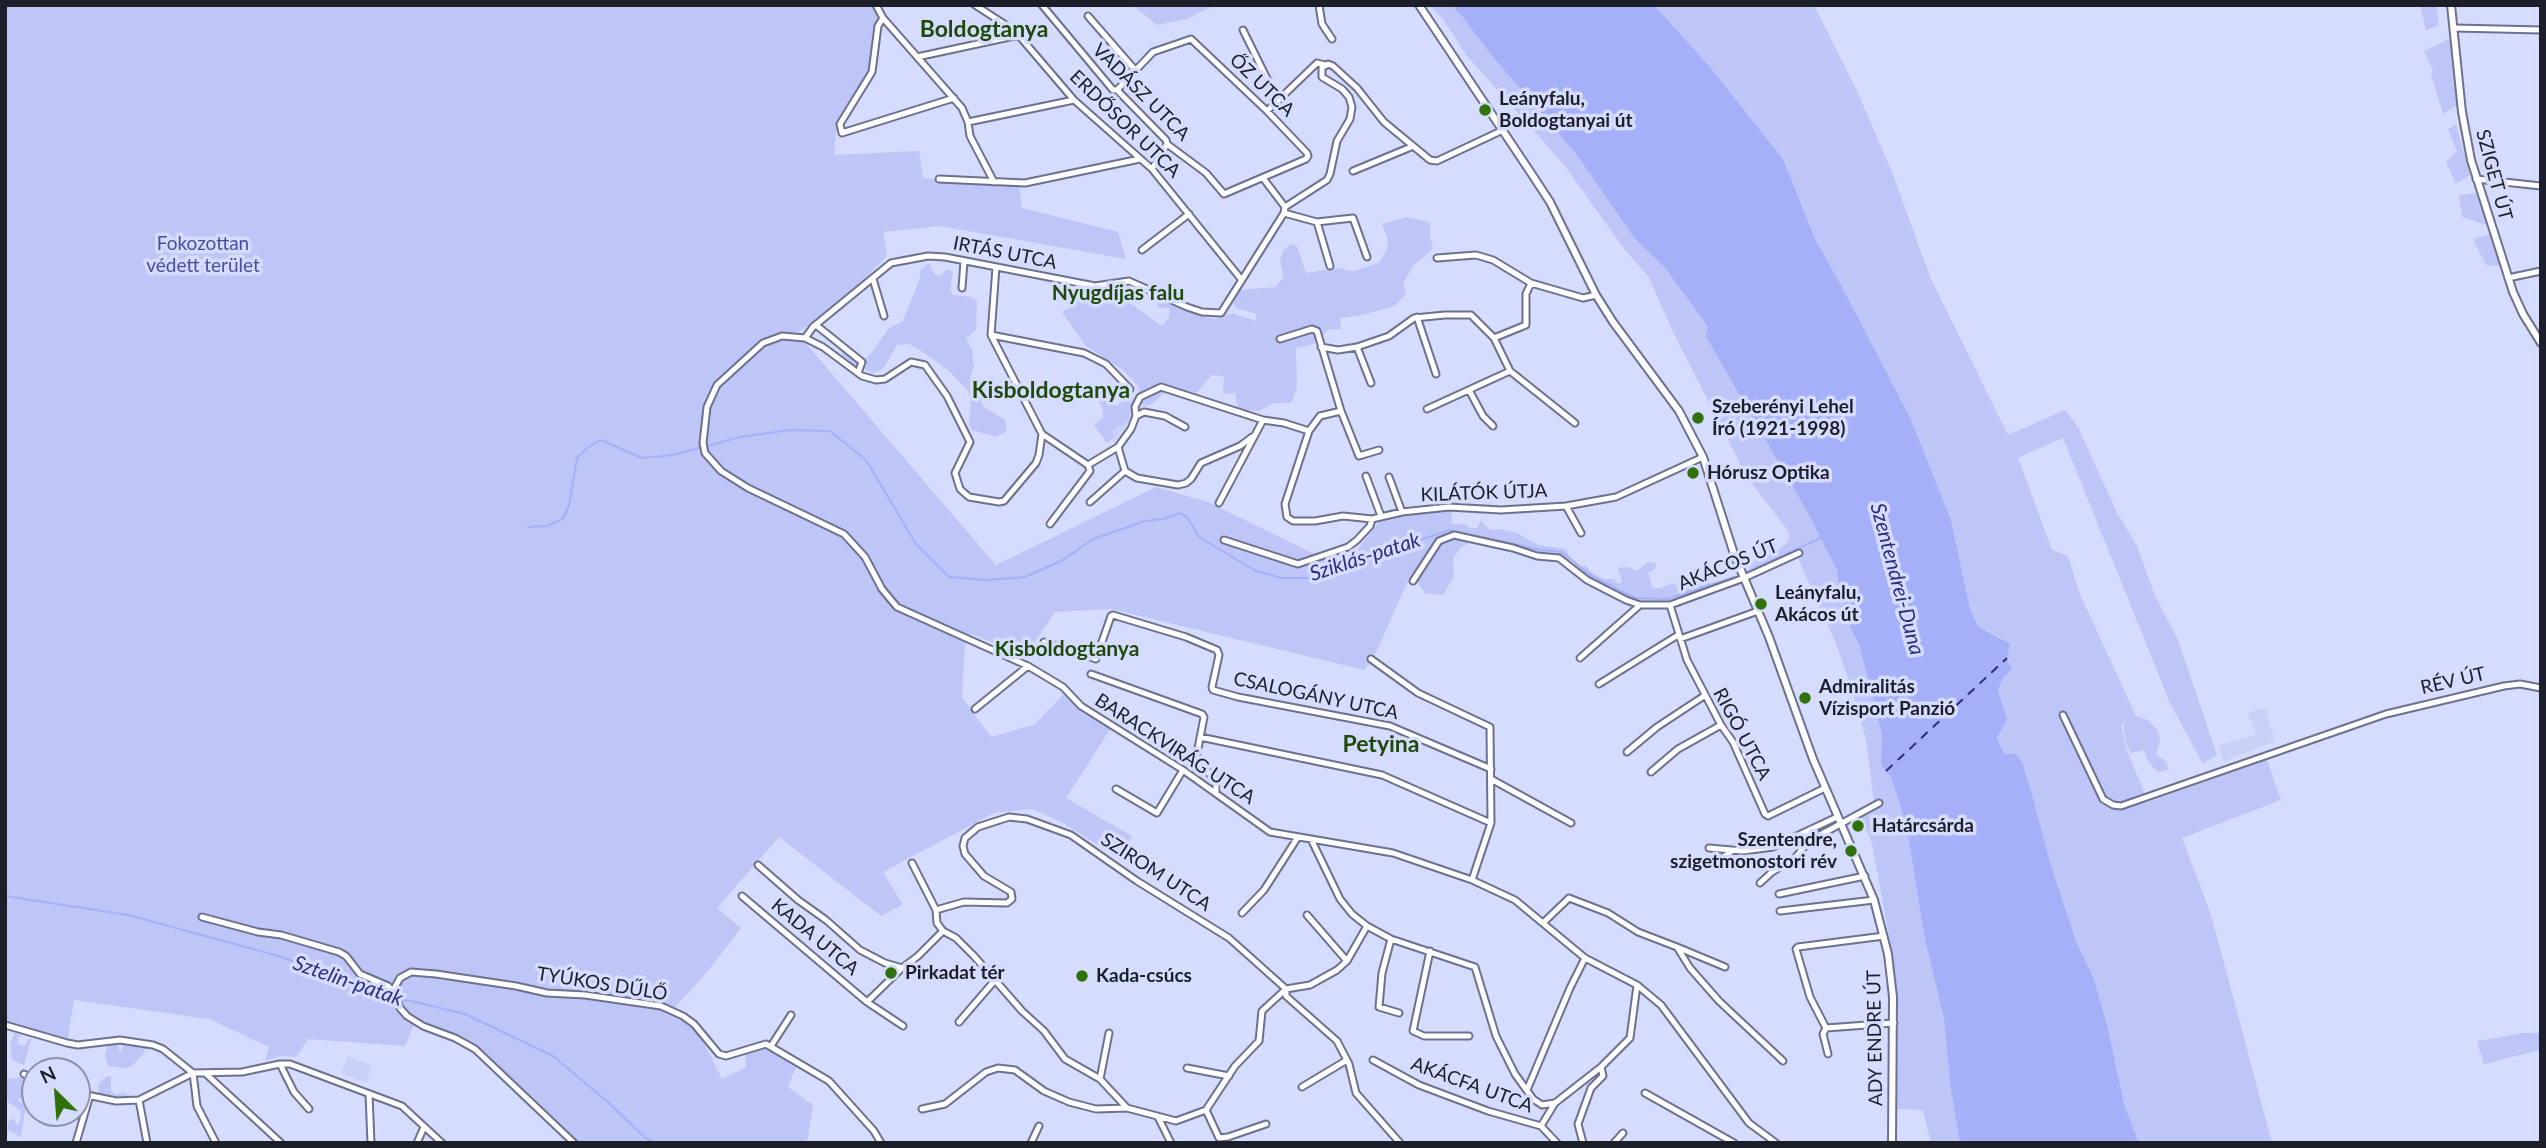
<!DOCTYPE html>
<html>
<head>
<meta charset="utf-8">
<style>
  body { margin:0 }
  #map { position:relative; width:2546px; height:1148px; overflow:hidden; background:#d6dcfd; font-family:Lato,sans-serif }
  canvas { display:block }
  .frame { position:absolute; inset:0; border:7px solid #1c1e29; pointer-events:none }
  .north { position:absolute; left:21px; top:1057px; width:70px; height:70px; box-sizing:border-box; background:#d6dcfd; border:2px solid #8c90a8; border-radius:50%; rotate:335deg; font-size:19px; font-weight:700; line-height:28px; text-align:center; color:#1c1e29 }
  .north::after { content:''; display:block; margin:auto; width:24px; height:32px; background:#307109; clip-path:polygon(50% 0,100% 100%,50% 72%,0 100%) }
</style>
</head>
<body>
<div id="map">
<canvas width="2546" height="1148"></canvas>
<div class="frame"></div>
<div class="north">N</div>
</div>
<script>
const g = document.querySelector('canvas').getContext('2d');
g.lineJoin = 'round';
function fill(path, color) { g.fillStyle = color; g.fill(path, 'evenodd'); }
const toPath = rows => new Path2D(rows.map(r => 'M' + r).join(''));
function trace(path, color, width, dash) { g.strokeStyle = color; g.lineWidth = width; g.lineCap = dash ? 'butt' : 'round'; g.setLineDash(dash || []); g.stroke(path); }
function drawText(font, color, halo, rows, align = 'center') {
  g.font = font + ' Lato,sans-serif'; g.lineWidth = 7; g.setLineDash([]); g.textBaseline = 'middle'; g.strokeStyle = halo; g.fillStyle = color; for (const [text, x, y, turn = 0] of rows) {
    g.save(); g.translate(x, y); g.rotate((+turn || 0) * Math.PI / 180); g.textAlign = isNaN(turn) ? turn : align; if (halo) g.strokeText(text, 0, 0); g.fillText(text, 0, 0); g.restore();
  }
}
const built = toPath([
  [1129,392,1137,400,1134,414,1114,443,1103,429],
  [2265,708,2275,741,2224,762,2218,746,2256,734,2248,713],
  [348,1056,372,1066,366,1083,341,1073]
]);
const green = toPath([
  [5,5,874,5,878,11,869,80,837,121,834,155,919,151,923,178,1019,186,1022,208,1118,232,1126,259,940,226,883,232,887,256,839,305,797,333,996,565,1156,487,1208,502,1343,568,1382,518,1451,509,1452,522,1450,524,1465,524,1470,528,1477,528,1481,521,1490,530,1501,529,1517,533,1538,545,1566,549,1571,562,1577,566,1586,566,1592,573,1603,579,1614,579,1618,584,1622,582,1618,568,1629,567,1636,571,1648,562,1656,563,1655,569,1648,573,1653,588,1661,588,1673,583,1679,588,1700,575,1704,581,1717,587,1668,603,1643,603,1616,592,1584,575,1563,558,1537,553,1478,538,1460,548,1453,559,1454,576,1443,595,1425,593,1411,574,1372,661,1364,670,1111,609,1055,612,1026,655,971,634,965,643,962,697,991,737,1035,724,1064,694,1111,728,1066,798,1132,836,1118,858,1063,823,1032,809,994,813,883,872,903,905,881,916,779,837,717,908,741,928,707,972,672,1011,698,1031,722,1079,746,1067,745,1053,767,1046,796,1067,788,1087,813,1105,807,1143,574,1143,475,1049,415,1022,405,1046,308,1039,296,1057,281,1056,265,1061,269,1047,209,1019,74,1000,67,1043,5,1025],
  [1132,5,1215,5,1187,19,1157,25],
  [1429,5,1451,5,1462,16,1488,51,1577,155,1634,238,1666,269,1708,327,1706,337,1810,517,1838,572,1838,581,1848,622,1859,644,1882,735,1881,765,1891,777,1907,828,1924,935,1944,1019,1960,1143,1931,1143,1923,1110,1897,1109,1898,1007,1889,937,1872,844,1859,809,1874,802,1866,740,1852,689,1835,641,1794,549,1790,555,1750,573,1749,569,1755,560,1778,550,1787,543,1790,537,1786,528,1747,477,1673,332,1648,276,1625,250,1565,166,1467,56,1443,19],
  [1654,5,1814,5,1857,91,1892,172,1931,279,2008,435,2065,410,2078,427,2117,513,2137,546,2155,596,2178,640,2217,755,2203,764,2170,703,2063,438,2018,458,2052,550,2068,556,2079,592,2136,716,2148,720,2158,731,2160,742,2156,754,2166,762,2169,770,2157,772,2148,761,2144,750,2131,753,2127,746,2123,725,2126,722,2121,724,2126,748,2148,802,2267,760,2281,800,2182,838,2209,909,2219,944,2272,1143,2139,1143,2125,1107,2107,1025,2094,979,2076,941,2048,860,2032,794,2022,762,2016,754,2004,754,1997,738,2007,720,1998,690,2004,677,2012,668,2000,637,1978,626,1970,609,1951,520,1884,370,1841,285,1815,239,1783,159,1710,67],
  [2420,5,2436,5,2439,26,2426,30],
  [2451,38,2458,105,2443,114,2431,74,2433,70,2424,51],
  [2456,124,2470,175,2456,184,2446,162,2457,151,2448,129],
  [2479,193,2489,226,2462,217,2459,195],
  [1406,217,1430,222,1430,235,1433,249,1414,265,1403,283,1406,294,1394,306,1359,316,1340,318,1341,329,1330,329,1313,344,1296,348,1297,388,1291,403,1274,403,1259,411,1238,409,1235,393,1223,394,1224,376,1212,375,1196,393,1172,386,1151,405,1143,406,1138,386,1123,370,1085,345,1062,312,1074,305,1076,290,1101,294,1112,290,1162,326,1169,318,1170,308,1159,308,1154,294,1204,317,1216,319,1232,313,1256,321,1256,314,1236,308,1233,300,1239,290,1275,287,1284,277,1280,260,1283,251,1291,244,1297,246,1306,273,1338,268,1353,271,1379,263,1386,252,1388,240,1382,224],
  [2490,234,2502,266,2486,265,2473,239],
  [929,263,934,274,939,276,948,269,953,272,950,290,953,295,972,297,977,301,976,330,966,338,972,350,974,367,970,378,984,407,1004,419,1007,431,996,437,972,430,969,424,971,404,968,391,950,372,920,350,909,344,897,345,883,369,874,373,855,365,841,354,846,350,863,361,873,351,888,329,903,321,920,278,920,271],
  [1100,383,1104,386,1101,393,1116,406,1128,398,1133,401,1127,422,1117,426,1112,431,1114,437,1107,443,1094,425,1103,417,1103,410,1095,393],
  [15,1032,22,1037,18,1037,17,1044,25,1046,28,1039,31,1039,24,1065,12,1060,10,1044],
  [2523,1033,2541,1033,2541,1050,2484,1064,2477,1041],
  [119,1042,119,1051,122,1051,123,1043,150,1046,147,1050,144,1049,145,1052,132,1066,126,1068,108,1066,105,1055,108,1043],
  [111,1076,111,1091,115,1094,127,1093,127,1100,98,1095,99,1083,105,1077],
  [24,1077,31,1082,29,1100,20,1098,18,1101,26,1105,21,1137,7,1130,9,1120,15,1119,16,1125,20,1123,21,1111,9,1103,5,1093,5,1079]
]);
const water = toPath([
  [1451,5,1654,5,1710,67,1783,159,1815,239,1841,285,1910,418,1951,520,1970,609,1978,626,2010,644,2007,658,2012,668,2004,677,1998,690,2007,720,1997,738,2004,754,2016,754,2022,762,2032,794,2049,860,2076,941,2094,979,2107,1025,2125,1107,2139,1143,1960,1143,1951,1090,1944,1019,1924,935,1907,828,1891,777,1881,765,1882,735,1859,644,1848,623,1838,581,1838,572,1810,517,1706,337,1708,327,1666,269,1634,238,1577,155,1488,51,1462,16]
]);
const stream = toPath([
  [707,446,740,437,790,430,830,431,866,460,916,544,949,577,987,580,1025,577,1063,560,1093,539,1145,521,1163,519,1179,513,1187,517,1199,537,1254,570,1281,578,1309,578,1449,530,1541,550,1562,552,1590,575,1635,598,1668,599,1734,577],
  [528,527,547,526,563,519,569,505,577,458,587,448,601,440,642,458,673,455,699,448],
  [1747,572,1823,537],
  [5,896,128,915,282,957,389,998,411,1001,465,1014,553,1056,609,1103,644,1137,656,1143]
]);
const ferry = toPath([
  [1886,771,2007,658]
]);
const minor = toPath([
  [876,5,883,18,962,108,968,122,970,136,994,182],
  [975,5,1015,31,1074,100,1152,169,1241,279],
  [1042,5,1113,90,1117,90,1166,140,1167,144,1206,173,1224,194,1306,159,1308,156,1307,153,1267,111,1191,39,1153,52,1117,90],
  [1319,5,1322,24,1332,39],
  [1088,16,1135,70],
  [883,18,878,26,872,72,840,124,842,133,954,98],
  [2454,28,2541,30],
  [1243,30,1278,101],
  [917,57,1019,35],
  [1267,111,1317,63,1325,65],
  [968,122,1074,100],
  [1152,169,1167,144],
  [1353,171,1411,147],
  [1263,178,1285,207],
  [939,179,1025,183,1140,159],
  [2476,179,2541,186],
  [1284,213,1317,222,1353,218,1367,257],
  [1317,222,1330,266],
  [1142,250,1189,214],
  [1437,258,1476,255,1493,260,1531,283],
  [996,267,991,335,1042,434,1039,455,1036,463,1004,501,999,502,969,497,960,489,955,473,970,442,947,396,925,365,911,362,885,379,876,380,862,376,823,347,805,338,782,336,763,343,717,385,707,407,703,443,705,453,721,471,748,488,844,534,865,557,882,589,897,607,1028,666,1063,687,1081,706,1183,770,1270,832,1393,853,1472,880,1515,900,1585,958,1637,985,1661,1005,1749,1123,1776,1143],
  [2508,278,2541,271],
  [873,279,884,316],
  [962,288,964,261],
  [1417,317,1436,374],
  [816,325,862,362,858,373],
  [991,335,1084,353,1106,364,1130,389],
  [805,338,813,327,891,263,928,256,945,257,1095,286,1129,281,1187,307,1202,312,1221,313,1284,213,1285,207,1327,180,1330,174,1337,141,1350,119,1352,107,1349,97,1342,89,1322,77,1322,68,1328,64,1333,66,1357,88,1384,122,1430,160,1437,161,1503,130],
  [1494,338,1510,371,1575,423],
  [1280,339,1312,329,1317,331,1341,411,1359,456,1379,450],
  [1321,347,1338,350,1357,347,1389,336,1414,318,1445,315,1471,315,1494,338,1526,325,1526,294,1531,283,1583,298,1596,295],
  [1357,347,1371,383],
  [1469,390,1483,416,1493,426],
  [1427,409,1510,371],
  [1341,411,1320,416,1309,431,1285,504,1287,517,1293,521,1315,521,1343,516,1372,519,1402,512,1449,507,1501,510,1566,506,1616,497,1703,457],
  [1136,416,1144,412,1165,416,1185,427],
  [1042,434,1088,465],
  [1118,447,1125,471,1137,478,1178,485,1186,483,1191,479,1201,463,1240,446,1252,437],
  [1088,465,1118,447,1131,429,1136,416,1135,407,1140,397,1161,387,1263,420,1284,423,1309,431],
  [1366,476,1381,516],
  [1389,477,1402,512],
  [1090,502,1125,471],
  [1219,503,1263,420],
  [1566,506,1581,533],
  [1050,524,1090,471,1088,465],
  [1224,540,1298,564,1348,547,1357,540,1370,526,1372,519],
  [1413,581,1439,541,1454,535,1513,548,1537,556,1559,558,1587,580,1626,600,1640,605,1670,605,1744,578,1799,553],
  [1670,605,1687,660,1721,725,1733,742,1765,814,1768,816,1825,788],
  [1680,639,1758,611],
  [1044,642,1096,659,1111,616,1113,615,1186,637,1217,650,1219,655,1212,687,1213,690,1238,697,1390,726,1491,769],
  [1580,658,1640,605],
  [1371,659,1418,693,1490,727,1491,823,1472,880],
  [1091,674,1202,714,1204,717,1196,759,1216,781,1216,793],
  [1599,684,1678,635],
  [975,709,1028,666],
  [2063,715,2103,799,2113,805,2121,806,2386,714,2504,686,2520,684,2541,688],
  [1200,737,1382,775,1491,823],
  [1627,752,1657,727,1704,696],
  [1651,772,1678,749,1721,725],
  [1491,779,1571,823],
  [1116,789,1157,813,1183,770],
  [1311,839,1340,899,1352,914,1367,926,1391,939,1475,967,1496,1036,1515,1074,1533,1099,1542,1105,1555,1103,1601,1067,1630,1038,1637,985],
  [1709,848,1743,851,1773,847,1837,817],
  [912,863,936,910,937,923,943,931],
  [758,865,798,900,826,920,860,950,885,963,902,968,918,956,943,931],
  [1684,866,1715,863,1732,851],
  [1760,883,1772,872,1795,858,1809,841,1879,803],
  [1779,894,1865,876],
  [742,896,867,1002,903,1026],
  [936,910,964,902,1007,903,1012,899,1011,892,984,876,965,854,963,846,965,838,978,827,1009,817,1027,819,1071,835,1137,881,1229,938,1286,989,1286,996,1337,1041,1349,1064,1356,1093,1400,1143],
  [1780,911,1874,900],
  [1242,913,1264,890,1298,837],
  [1307,915,1347,961],
  [202,917,258,932,281,935,339,952,346,956,360,974,388,986,395,994],
  [1544,922,1569,898,1608,913,1638,932,1677,947,1690,968,1719,1001,1783,1061],
  [943,931,956,938,974,956,1022,1011,1044,1031,1065,1059,1100,1079,1127,1108,1176,1121,1206,1110,1235,1066,1259,1041,1262,1011,1286,989],
  [1391,939,1382,973,1379,1007,1399,1013],
  [1677,947,1725,967],
  [1430,951,1413,1031,1424,1036,1469,1036],
  [1286,989,1310,985,1337,970,1347,961,1367,926],
  [867,1002,902,968],
  [959,1022,996,979],
  [5,1025,67,1043,78,1045,120,1040,153,1045,163,1049,193,1073,242,1072,280,1064,290,1064,402,1106,442,1143],
  [1826,1028,1894,1023],
  [771,1046,791,1015],
  [1828,1054,1823,1034,1826,1028,1810,997,1796,949,1798,947,1884,936],
  [1373,1060,1419,1085,1488,1111,1541,1126,1557,1143],
  [280,1064,294,1092,309,1109],
  [1187,1068,1229,1076],
  [205,1073,281,1143],
  [24,1074,35,1079],
  [1100,1079,1109,1033],
  [1302,1087,1347,1060],
  [1527,1090,1570,988,1585,958],
  [77,1093,116,1101,139,1100,193,1073,197,1106,216,1143],
  [1645,1093,1734,1143],
  [369,1094,371,1143],
  [139,1100,147,1143],
  [922,1109,945,1104,986,1072,998,1068,1015,1070,1044,1091,1069,1102,1096,1109,1127,1108],
  [1206,1110,1219,1138,1228,1137,1266,1124],
  [1158,1117,1171,1143],
  [1541,1126,1555,1103],
  [76,1143,90,1095],
  [417,1143,424,1127],
  [574,1143,475,1049,455,1038,423,1026,407,1016,400,1008,395,994,395,987,400,978,411,972,436,974,516,986,547,993,585,995,661,1006,683,1016,694,1024,719,1054,726,1056,766,1044,829,1081,874,1131,881,1143],
  [1031,1143,1039,1126],
  [1583,1143,1578,1124,1591,1088,1603,1076,1601,1067],
  [1614,1143,1623,1133]
]);
const major = toPath([
  [1419,5,1531,173,1550,202,1596,295,1613,322,1679,411,1703,457,1734,554,1769,637,1813,759,1874,900,1888,954,1893,997,1892,1143],
  [2451,5,2462,112,2471,160,2513,292,2523,314,2541,343]
]);
const markers = [
  [1485,110,7,"#307109"],
  [1698,418,7,"#307109"],
  [1693,473,7,"#307109"],
  [1761,604,7,"#307109"],
  [1805,698,7,"#307109"],
  [1858,826,7,"#307109"],
  [1851,851,7,"#307109"],
  [891,973,7,"#307109"],
  [1082,976,7,"#307109"]
];
const streetNames = [
  ["ŐZ UTCA",1262,85,44],
  ["VADÁSZ UTCA",1141,92,45],
  ["ERDŐSOR UTCA",1125,124,44],
  ["SZIGET ÚT",2494,175,75],
  ["IRTÁS UTCA",1005,253,11],
  ["KILÁTÓK ÚTJA",1484,493,-2],
  ["AKÁCOS ÚT",1728,565,-22],
  ["RÉV ÚT",2453,681,-13],
  ["CSALOGÁNY UTCA",1316,696,12],
  ["RIGÓ UTCA",1742,734,62],
  ["BARACKVIRÁG UTCA",1175,749,33],
  ["SZIROM UTCA",1156,872,33],
  ["KADA UTCA",815,937,40],
  ["TYÚKOS DŰLŐ",602,984,9],
  ["ADY ENDRE ÚT",1875,1038,-91],
  ["AKÁCFA UTCA",1472,1085,20]
];
const poiNames = [
  ["Leányfalu,",1499,99],
  ["Boldogtanyai út",1499,121],
  ["Szeberényi Lehel",1712,407],
  ["Író (1921-1998)",1712,429],
  ["Hórusz Optika",1707,473],
  ["Leányfalu,",1775,593],
  ["Akácos út",1775,615],
  ["Admiralitás",1819,687],
  ["Vízisport Panzió",1819,709],
  ["Határcsárda",1872,826],
  ["Szentendre,",1837,840,"right"],
  ["szigetmonostori rév",1837,862,"right"],
  ["Pirkadat tér",905,973],
  ["Kada-csúcs",1096,976]
];
const parkNames = [
  ["Fokozottan",203,244],
  ["védett terület",203,266]
];
const neighbourhoodNames = [
  ["Nyugdíjas falu",1118,293],
  ["Kisboldogtanya",1067,649]
];
const waterNames = [
  ["Sziklás-patak",1365,557,-18],
  ["Szentendrei-Duna",1897,579,75],
  ["Sztelin-patak",348,981,19]
];
const quarterNames = [
  ["Boldogtanya",984,30],
  ["Kisboldogtanya",1051,391],
  ["Petyina",1381,745]
];
fill(built, '#cad1f8');
fill(green, '#bec6f7');
fill(water, '#a5b0f8');
trace(stream, '#a5b0f8', 2);
trace(ferry, '#2d2d7e', 2, [9, 7]);
trace(minor, '#6c718d', 9);
trace(major, '#6c718d', 10);
trace(minor, '#fff', 5);
trace(major, '#fff', 6);
for (const [x, y, r, color] of markers) { const dot = new Path2D(); dot.arc(x, y, r, 0, 2 * Math.PI); g.fillStyle = color; g.fill(dot); trace(dot, '#d6dcfd', 2.5); }
drawText('19px', '#1c1e29', '#d6dcfd', streetNames);
drawText('bold 19px', '#1c1e29', '#d6dcfd', poiNames, 'left');
drawText('19px', '#474da1', '#d6dcfd', parkNames);
drawText('bold 21px', '#204a0d', '#d6dcfd', neighbourhoodNames);
drawText('italic 21px', '#2d2d7e', '#d6dcfd', waterNames);
drawText('bold 23px', '#204a0d', '#d6dcfd', quarterNames);
</script>
</body>
</html>
